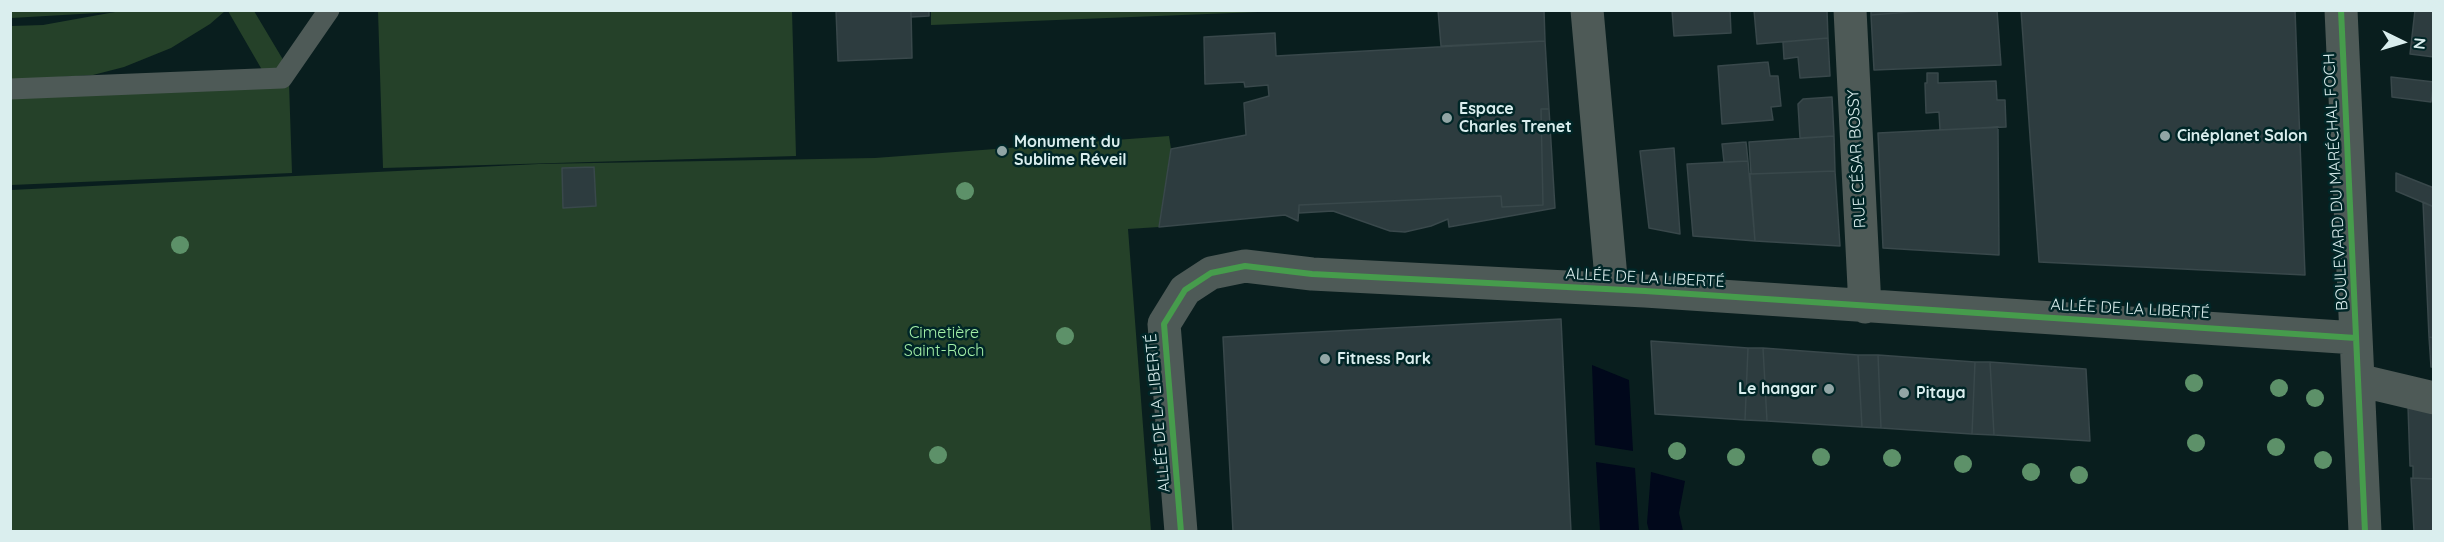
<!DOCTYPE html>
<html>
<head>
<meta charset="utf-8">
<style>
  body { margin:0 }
  #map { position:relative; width:2444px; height:542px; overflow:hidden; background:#091e1e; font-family:Quicksand,sans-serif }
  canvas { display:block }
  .frame { position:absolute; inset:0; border:12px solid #daeeee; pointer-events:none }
  .north { position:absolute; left:2372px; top:12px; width:60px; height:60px; -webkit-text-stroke:4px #002627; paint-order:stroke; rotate:95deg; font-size:16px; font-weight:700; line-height:24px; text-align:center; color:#daeeee }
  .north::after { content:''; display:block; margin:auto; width:21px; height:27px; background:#daeeee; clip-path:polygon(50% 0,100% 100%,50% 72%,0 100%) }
</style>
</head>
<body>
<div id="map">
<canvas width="2444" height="542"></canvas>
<div class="frame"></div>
<div class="north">N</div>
</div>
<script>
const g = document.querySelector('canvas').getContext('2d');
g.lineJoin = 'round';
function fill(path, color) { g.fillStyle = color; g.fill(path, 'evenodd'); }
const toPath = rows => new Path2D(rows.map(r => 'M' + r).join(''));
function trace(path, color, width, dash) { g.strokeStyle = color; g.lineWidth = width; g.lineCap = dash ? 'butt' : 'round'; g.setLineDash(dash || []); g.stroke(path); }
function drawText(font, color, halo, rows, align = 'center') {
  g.font = font + ' Quicksand,sans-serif'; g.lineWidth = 5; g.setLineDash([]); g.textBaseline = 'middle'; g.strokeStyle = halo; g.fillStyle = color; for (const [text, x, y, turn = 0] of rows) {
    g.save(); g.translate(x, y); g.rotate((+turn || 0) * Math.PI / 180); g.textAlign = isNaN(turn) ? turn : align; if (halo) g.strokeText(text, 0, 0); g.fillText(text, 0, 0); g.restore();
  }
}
const green = toPath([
  [931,10,1283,10,1283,11,931,25],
  [10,11,225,11,210,24,171,48,124,67,93,75,11,80,11,26,43,25,115,12,11,18],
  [228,11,254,11,285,63,265,75],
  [378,11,792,11,796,156,383,168],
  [289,83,292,173,11,185,10,95],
  [1169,136,1171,149,1159,227,1128,229,1151,531,11,531,11,190,539,164,875,158]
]);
const water = toPath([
  [1592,365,1629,380,1633,451,1595,445],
  [1596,462,1635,468,1639,531,1600,531],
  [1651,472,1685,481,1679,513,1683,531,1649,531,1647,523]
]);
const building = toPath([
  [836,10,911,10,912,58,838,61,836,10],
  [911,10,929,10,929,16,911,17,911,10],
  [1438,10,1544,10,1545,41,1441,46,1438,10],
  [1672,10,1730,10,1731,33,1674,36,1672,10],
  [1754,10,1827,10,1828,38,1757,44,1754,10],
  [1871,10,1935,10,1871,15,1871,10],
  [1935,10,1997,10,2001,65,1874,70,1871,15,1935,10],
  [2021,10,2295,10,2305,275,2039,262,2021,10],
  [2415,10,2434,10,2434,57,2410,54,2415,10],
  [1275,33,1276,56,1545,41,1549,109,1541,109,1543,205,1502,207,1501,196,1299,205,1298,221,1285,215,1159,227,1171,149,1246,135,1244,103,1269,96,1268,85,1245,87,1244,82,1205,84,1204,37,1275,33],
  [1828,38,1830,76,1800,78,1798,57,1784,59,1783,42,1828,38],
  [1768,62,1770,76,1778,76,1781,106,1771,107,1773,120,1722,124,1718,66,1768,62],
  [1927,73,1938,73,1938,83,1996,81,1997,100,2005,100,2006,127,1940,130,1939,112,1926,113,1925,83,1927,83,1927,73],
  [2391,77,2434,82,2431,102,2392,97,2391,77],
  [1832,97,1834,136,1800,138,1798,104,1803,99,1832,97],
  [1541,109,1549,109,1555,208,1449,227,1448,219,1431,226,1405,232,1390,231,1333,211,1299,213,1299,205,1501,196,1502,207,1543,205,1541,109],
  [1998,127,1999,255,1883,248,1878,133,1998,127],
  [1834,136,1835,171,1751,174,1749,142,1834,136],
  [1746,142,1748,161,1724,162,1722,144,1746,142],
  [1674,148,1680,234,1649,228,1640,151,1674,148],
  [1748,161,1755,241,1693,236,1687,164,1748,161],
  [594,167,596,206,563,208,562,168,594,167],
  [1835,171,1840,246,1755,241,1750,174,1835,171],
  [2396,173,2434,188,2434,207,2396,191,2396,173],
  [2423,202,2434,207,2434,338,2429,337,2423,202],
  [1561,319,1571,532,1233,532,1223,337,1561,319],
  [2429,337,2434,338,2434,367,2431,367,2429,337],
  [1651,341,1748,348,1745,420,1655,414,1651,341],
  [1748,348,1763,348,1767,421,1745,420,1748,348],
  [1763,348,1858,355,1862,427,1767,421,1763,348],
  [1858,355,1878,355,1881,428,1862,427,1858,355],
  [1878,355,1975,362,1972,434,1881,428,1878,355],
  [1975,362,1990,362,1994,435,1972,434,1975,362],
  [1990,362,2086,369,2090,441,1994,435,1990,362],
  [2408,406,2434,412,2434,479,2413,478,2413,466,2410,466,2408,406],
  [2411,478,2434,479,2434,532,2414,532,2411,478]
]);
const service = toPath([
  [10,89,282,78,329,10]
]);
const minor = toPath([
  [1587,10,1612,289],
  [1850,10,1865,307],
  [2341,10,2365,532],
  [2358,380,2434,398],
  [1181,532,1164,324,1185,290,1211,273,1245,266,1312,274,1645,291,2356,338]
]);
const cycleway = toPath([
  [2341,10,2365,532],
  [1181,532,1164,324,1185,290,1211,273,1245,266,1312,274,1645,291,2356,338]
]);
const trees = [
  [965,191],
  [180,245],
  [1065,336],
  [2194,383],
  [2279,388],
  [2315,398],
  [2196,443],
  [2276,447],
  [1677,451],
  [938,455],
  [1736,457],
  [1821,457],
  [1892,458],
  [2323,460],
  [1963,464],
  [2031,472],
  [2079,475]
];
const markers = [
  [1447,118,6,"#91a5a5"],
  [2165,136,6,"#91a5a5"],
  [1002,151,6,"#91a5a5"],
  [1325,359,6,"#91a5a5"],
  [1829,389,6,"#91a5a5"],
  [1904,393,6,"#91a5a5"]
];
const poiNames = [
  ["Espace",1459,109],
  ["Charles Trenet",1459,127],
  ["Cinéplanet Salon",2177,136],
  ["Monument du",1014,142],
  ["Sublime Réveil",1014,160],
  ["Fitness Park",1337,359],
  ["Le hangar",1817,389,"right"],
  ["Pitaya",1916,393]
];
const streetNames = [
  ["RUE CÉSAR BOSSY",1857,159,-93],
  ["BOULEVARD DU MARÉCHAL FOCH",2336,182,-93],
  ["ALLÉE DE LA LIBERTÉ",1645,278,3],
  ["ALLÉE DE LA LIBERTÉ",2130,309,3],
  ["ALLÉE DE LA LIBERTÉ",1158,413,-95]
];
const parkNames = [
  ["Cimetière",944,333],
  ["Saint-Roch",944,351]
];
fill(green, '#254129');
fill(water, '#01081b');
fill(building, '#2d3c3f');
trace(building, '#39484b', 1.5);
trace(service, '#4e5a57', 21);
trace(minor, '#4e5a57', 33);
trace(cycleway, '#469c4c', 6);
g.fillStyle = '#5d9169';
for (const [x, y] of trees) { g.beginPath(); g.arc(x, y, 9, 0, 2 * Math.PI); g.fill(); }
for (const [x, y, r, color] of markers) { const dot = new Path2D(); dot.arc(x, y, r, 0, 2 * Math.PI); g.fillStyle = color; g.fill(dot); trace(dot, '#002627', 2); }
drawText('bold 16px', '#daeeee', '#002627', poiNames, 'left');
drawText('16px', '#daeeee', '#002627', streetNames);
drawText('16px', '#a2efa7', '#002627', parkNames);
</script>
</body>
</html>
